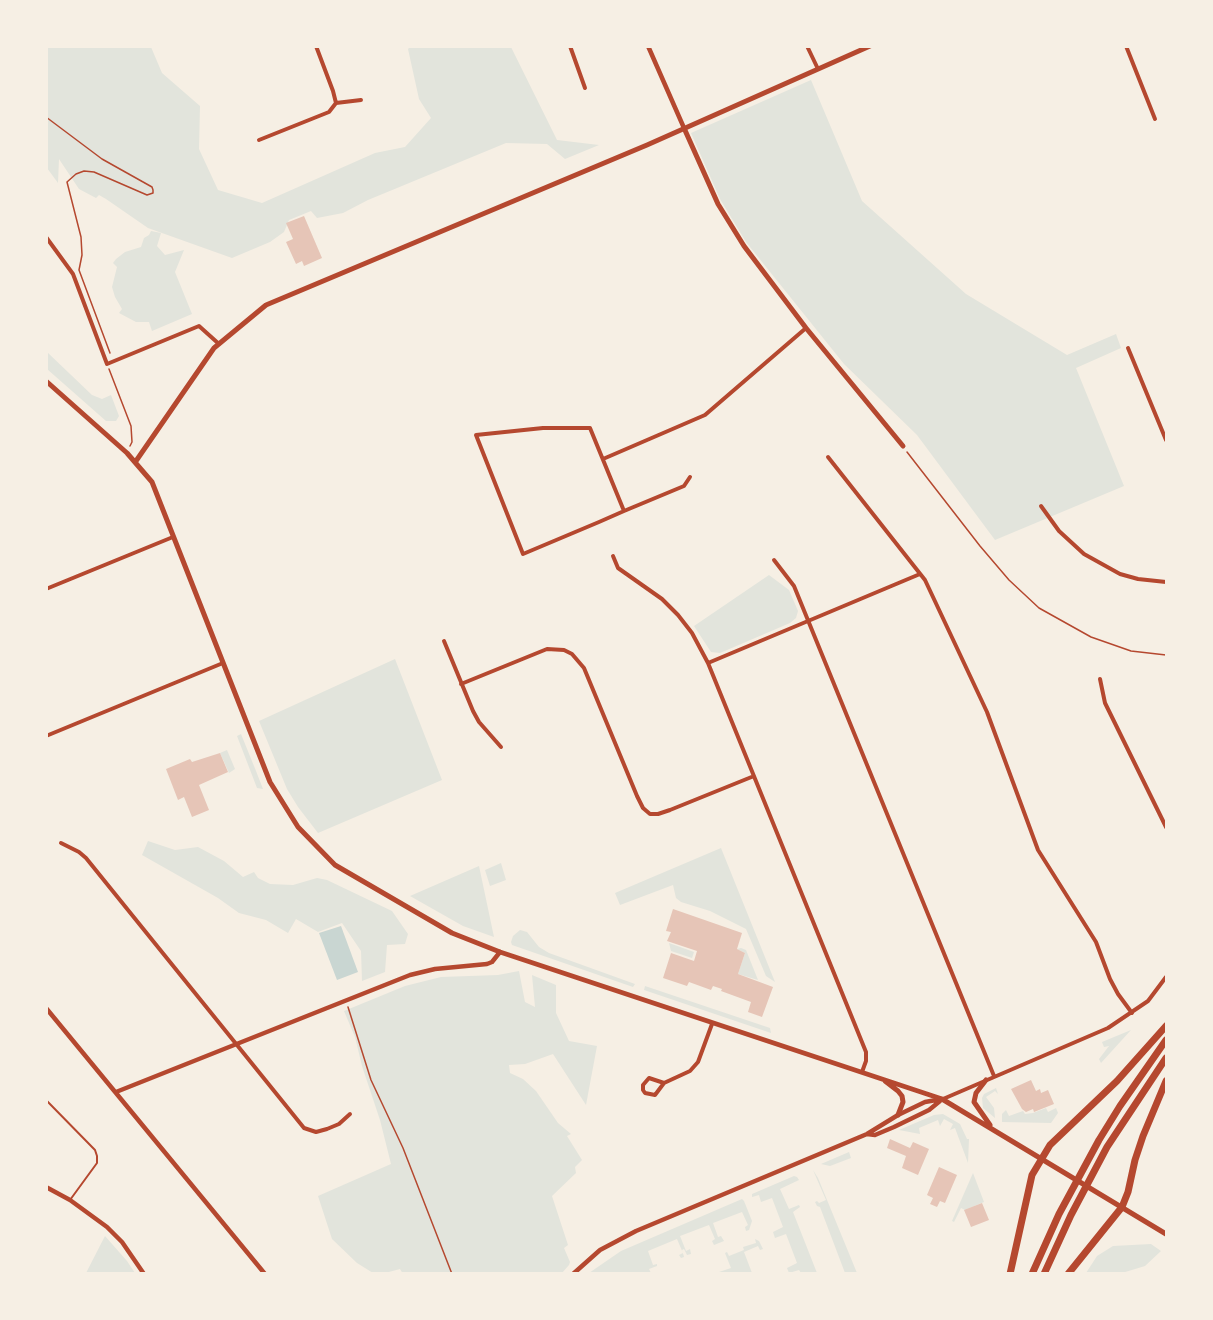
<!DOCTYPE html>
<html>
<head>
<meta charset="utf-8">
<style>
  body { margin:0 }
  #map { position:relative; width:1213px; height:1320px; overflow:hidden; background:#f6efe4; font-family:"Alegreya Sans",sans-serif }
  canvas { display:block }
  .frame { position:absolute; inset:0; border:48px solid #f6efe4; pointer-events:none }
</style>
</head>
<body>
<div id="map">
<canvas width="1213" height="1320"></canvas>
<div class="frame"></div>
</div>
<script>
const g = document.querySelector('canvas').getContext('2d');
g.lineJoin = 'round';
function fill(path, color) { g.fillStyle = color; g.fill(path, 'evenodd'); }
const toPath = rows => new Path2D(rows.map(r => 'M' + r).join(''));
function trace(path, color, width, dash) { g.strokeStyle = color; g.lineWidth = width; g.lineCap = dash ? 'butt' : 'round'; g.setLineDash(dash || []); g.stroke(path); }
const green = toPath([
  [47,46,151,47,162,73,200,106,199,149,218,190,262,203,375,153,405,147,431,118,419,99,408,49,410,47,511,47,557,140,599,145,565,159,547,144,506,143,368,200,343,213,317,218,311,211,289,220,284,232,270,242,232,258,148,228,106,199,99,195,96,198,79,189,59,159,58,183,47,168],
  [811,80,862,201,966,294,1067,355,1116,334,1121,348,1076,368,1124,486,995,540,917,435,844,364,746,242,720,199,691,133],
  [151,231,161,233,157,246,165,255,184,250,175,272,192,314,152,331,149,322,136,322,119,313,122,309,115,297,112,287,117,267,113,263,116,259,125,252,141,247,144,238,149,235],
  [47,352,92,395,102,399,111,395,119,416,116,421,106,421,47,369],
  [769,575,789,590,798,611,796,618,790,623,720,653,711,652,694,626],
  [395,659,442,780,318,833,298,807,287,789,259,721],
  [241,734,256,771,263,789,257,788,237,736],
  [227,750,235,769,229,773,220,753],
  [148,841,175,850,198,847,224,861,243,877,254,872,258,878,270,884,293,885,317,878,327,880,392,911,408,934,405,944,387,945,385,972,362,981,361,951,342,923,318,932,296,919,288,933,266,920,239,913,218,898,142,855],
  [721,848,775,982,766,976,746,929,710,911,681,902,676,898,673,885,620,905,615,893],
  [501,863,506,880,490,886,485,870],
  [479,866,494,937,463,926,410,896],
  [520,930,527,932,539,947,549,953,635,984,633,987,512,945,511,942,513,936],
  [669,943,694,952,692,958,671,951],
  [741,948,746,950,758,980,738,974,745,953,737,949],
  [519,971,525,1002,535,1007,532,975,556,985,556,1013,569,1041,597,1046,586,1105,553,1054,525,1064,509,1065,510,1073,523,1079,536,1091,558,1123,571,1134,567,1136,582,1160,575,1167,576,1173,552,1196,568,1245,564,1248,570,1262,569,1265,562,1273,403,1274,400,1269,385,1273,373,1273,357,1263,332,1239,318,1196,391,1164,380,1120,362,1066,355,1037,344,1011,405,986,441,977,498,975],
  [645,986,770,1028,771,1033,644,990],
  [1131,1030,1101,1063,1099,1059,1109,1046,1104,1047,1102,1042],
  [996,1088,998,1094,995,1091,986,1097,994,1108,995,1118,983,1108,982,1098,984,1094],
  [1046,1108,1048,1112,1056,1108,1058,1113,1051,1123,1002,1122,1002,1114,1006,1110,1009,1116,1023,1111,1025,1114,1033,1113],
  [943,1114,960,1124,967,1139,969,1139,968,1163,955,1128,950,1130,953,1124,944,1119,940,1126,938,1120,919,1128,920,1134,899,1130,934,1115],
  [849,1152,851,1158,830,1166,821,1164],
  [813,1170,818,1178,857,1273,845,1273,820,1207,817,1206,815,1202,817,1201,819,1203,826,1200],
  [973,1173,984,1202,965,1210,961,1208,954,1222,952,1221],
  [794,1176,797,1177,799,1180,780,1189,789,1209,799,1205,800,1207,793,1212,817,1273,801,1273,799,1270,789,1273,787,1268,797,1263,786,1234,775,1238,773,1232,783,1227,772,1198,761,1202,759,1195,752,1197,752,1194],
  [742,1199,744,1201,752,1221,749,1230,746,1231,745,1227,748,1225,742,1212,713,1223,718,1237,721,1236,724,1241,714,1245,712,1241,715,1239,709,1225,680,1236,686,1251,690,1249,691,1254,687,1255,684,1249,682,1250,684,1257,681,1258,679,1255,683,1253,677,1239,648,1251,653,1265,657,1264,657,1266,649,1269,651,1273,589,1273,621,1251],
  [105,1236,127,1261,135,1273,86,1273],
  [755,1239,759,1241,763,1249,760,1250,758,1246,744,1252,752,1273,716,1273,731,1268,725,1253,727,1252,729,1256,744,1250,743,1247,756,1243],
  [1151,1244,1161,1251,1145,1266,1122,1273,1086,1273,1097,1256,1113,1246]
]);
const water = toPath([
  [341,926,358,972,337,980,319,933]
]);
const building = toPath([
  [304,216,322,258,304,266,302,261,296,264,286,242,293,239,286,223],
  [220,753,228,772,199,785,209,810,192,817,184,797,178,800,166,769,190,759,192,762],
  [673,909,742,933,737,949,745,953,738,974,773,987,762,1017,748,1012,751,1002,721,991,722,989,713,986,711,990,689,982,687,986,663,978,671,953,694,961,697,951,667,941,671,932,666,931],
  [1031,1080,1036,1091,1040,1089,1041,1093,1048,1090,1054,1104,1034,1112,1033,1109,1026,1112,1022,1109,1011,1089],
  [890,1139,910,1148,913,1142,929,1149,918,1175,902,1168,906,1156,887,1148],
  [939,1167,957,1175,945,1203,940,1201,937,1207,930,1204,933,1198,927,1195],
  [982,1203,989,1220,971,1227,964,1210]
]);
const path = toPath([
  [46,117,102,159,152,187,153,190,153,193,147,195,94,172,84,171,76,174,67,182,81,237,82,255,79,270,110,353],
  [109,369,131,426,132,442,130,446],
  [907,452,980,546,1009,580,1039,608,1091,637,1131,651,1166,655],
  [348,1007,371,1080,403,1148,452,1274]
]);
const service = toPath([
  [46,1100,95,1150,97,1156,97,1163,70,1200]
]);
const minor = toPath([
  [316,46,333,91,336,103],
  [570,46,585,88],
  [807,46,818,69],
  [1126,46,1155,119],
  [259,140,329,112,336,103,361,100],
  [46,237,73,274,107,364,199,326,219,344],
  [1128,348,1166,440],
  [828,457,925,580,987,712,1038,850,1096,942,1110,979,1118,994,1132,1013],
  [603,459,705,415,806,328],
  [1041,506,1059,531,1084,554,1120,574,1138,579,1166,582],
  [624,511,590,428,543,428,476,435,523,554,599,522,624,511,684,486,690,477],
  [613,556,618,568,662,599,678,615,692,633,708,663,866,1052,866,1061,862,1072],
  [774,560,794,586,994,1076],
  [46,589,173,537],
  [444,641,473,711,479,722,501,747],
  [708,663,920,574],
  [1100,679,1105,703,1166,827],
  [461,684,547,649,564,650,572,654,584,668,637,796,643,808,650,814,658,814,670,810,754,776],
  [46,736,223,663],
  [61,843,79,852,86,858,304,1128,316,1132,327,1129,339,1124,350,1114],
  [664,1083,655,1095,645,1093,643,1090,643,1085,649,1078,664,1083,690,1071,698,1062,712,1024],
  [943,1099,1108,1028,1148,1001,1166,977]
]);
const tertiary = toPath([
  [648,46,684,128],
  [46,1008,265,1274],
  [116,1092,410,975,435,969,487,964,492,962,500,952],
  [867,1134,875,1135,894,1127,929,1110,940,1101],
  [46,1187,70,1200,107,1227,122,1242,144,1274],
  [573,1274,600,1250,636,1231,867,1134,898,1115,925,1102,942,1099]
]);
const secondary = toPath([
  [684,128,718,204,744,246,806,328,903,446],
  [46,381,127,453,152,482,270,782,298,827,335,865,452,933,500,952,942,1099,1166,1234],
  [136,461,214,348,266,305,647,145,870,46],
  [986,1080,976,1093,974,1102,990,1125],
  [885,1081,898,1091,902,1096,903,1102,898,1115]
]);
const motorway = toPath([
  [1010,1274,1032,1175,1050,1145,1117,1081,1166,1026],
  [1032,1274,1059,1214,1099,1140,1120,1106,1166,1040],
  [1044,1274,1071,1215,1107,1147,1166,1058],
  [1068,1274,1122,1207,1128,1192,1135,1160,1143,1136,1166,1081]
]);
fill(green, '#e2e4dc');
fill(water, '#c9d6d2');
fill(building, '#e6c5b7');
trace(path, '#b5482f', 1.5);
trace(service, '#b5482f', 2);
trace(minor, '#b5482f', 4);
trace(tertiary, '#b5482f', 4.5);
trace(secondary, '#b5482f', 5);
trace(motorway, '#b5482f', 7);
</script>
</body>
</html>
